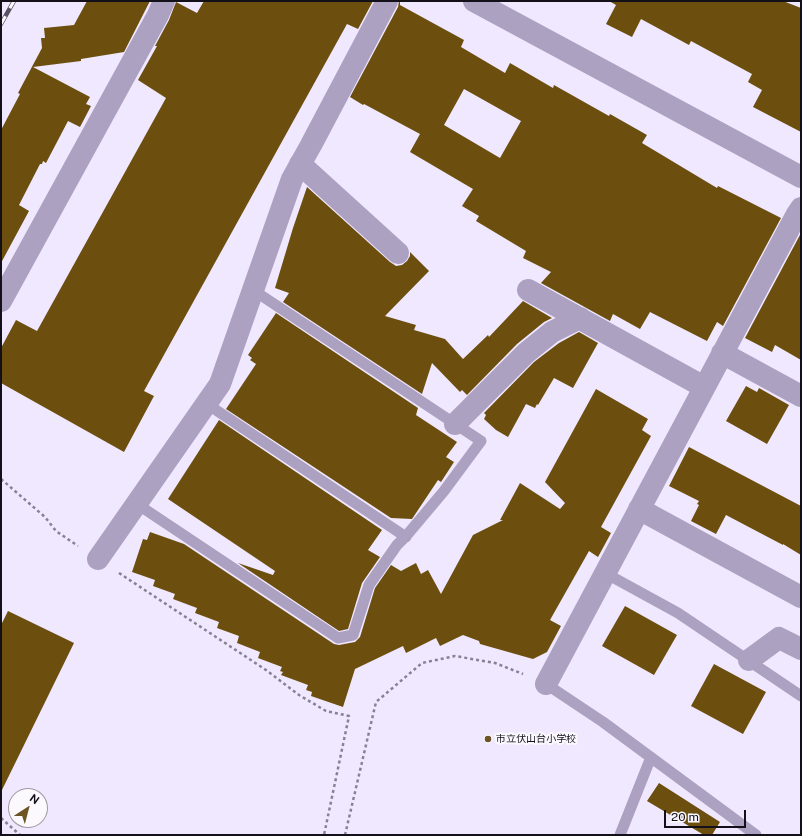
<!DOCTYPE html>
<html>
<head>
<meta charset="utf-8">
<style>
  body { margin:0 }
  #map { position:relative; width:802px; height:836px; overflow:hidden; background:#f0e8ff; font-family:"Public Sans",sans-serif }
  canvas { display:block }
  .frame { position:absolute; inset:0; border:2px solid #14101a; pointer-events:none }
  .north { position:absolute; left:8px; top:788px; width:40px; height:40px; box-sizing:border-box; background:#fbf8fe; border:1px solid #9f9ba3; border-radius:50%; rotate:36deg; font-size:11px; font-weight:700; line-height:16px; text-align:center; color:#14101a }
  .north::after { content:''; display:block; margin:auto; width:14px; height:18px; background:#6c5425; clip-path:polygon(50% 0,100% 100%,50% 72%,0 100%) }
  .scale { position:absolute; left:664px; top:810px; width:82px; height:18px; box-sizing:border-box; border:2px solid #14101a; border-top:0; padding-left:5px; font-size:12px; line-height:14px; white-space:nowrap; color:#14101a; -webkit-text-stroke:3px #fbf8fe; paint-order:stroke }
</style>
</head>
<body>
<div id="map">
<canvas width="802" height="836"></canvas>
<div class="frame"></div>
<div class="north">N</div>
<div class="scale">20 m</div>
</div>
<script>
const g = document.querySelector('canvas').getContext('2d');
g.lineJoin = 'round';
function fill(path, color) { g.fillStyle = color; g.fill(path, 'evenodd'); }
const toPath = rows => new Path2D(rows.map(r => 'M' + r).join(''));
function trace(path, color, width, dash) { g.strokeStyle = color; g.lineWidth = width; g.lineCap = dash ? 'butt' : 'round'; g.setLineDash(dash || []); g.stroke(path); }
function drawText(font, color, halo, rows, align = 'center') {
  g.font = font + ' "Public Sans","Noto Sans JP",sans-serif'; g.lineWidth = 4; g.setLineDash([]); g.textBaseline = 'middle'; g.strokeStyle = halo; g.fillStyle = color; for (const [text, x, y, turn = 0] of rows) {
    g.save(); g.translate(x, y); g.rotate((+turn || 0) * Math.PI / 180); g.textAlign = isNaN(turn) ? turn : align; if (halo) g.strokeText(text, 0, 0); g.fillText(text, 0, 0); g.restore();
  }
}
const building = toPath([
  [87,1,150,1,124,52,81,59,81,61,33,67,90,97,86,104,91,106,80,127,68,121,46,163,43,161,42,164,40,164,19,205,29,211,1,263,1,130,20,94,18,93,42,48,41,38,45,38,44,28,74,25],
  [204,1,373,1,358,29,347,24,144,391,154,396,124,452,1,383,1,348,16,320,37,331,166,98,138,80,157,46,155,46,169,20,176,2,197,13],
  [399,1,400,1,400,5,464,40,461,47,505,73,510,63,553,88,554,85,609,116,610,114,647,135,642,143,717,188,718,186,781,218,723,326,717,322,707,341,650,312,640,329,613,314,610,321,541,283,551,272,523,258,526,251,476,221,479,216,462,206,473,189,410,152,420,134,364,104,363,105,350,97,398,7],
  [464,89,521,121,500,158,444,125],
  [609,1,783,1,801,8,801,132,753,107,762,90,748,82,752,74,691,41,689,45,641,19,632,37,606,24,616,5],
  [307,187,390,262,396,266,402,265,407,261,410,256,410,252,429,271,385,316,416,325,414,330,445,339,463,359,488,335,489,337,523,301,552,318,544,322,517,344,467,395,462,390,460,392,432,363,422,394,283,302,289,293,275,288,293,228],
  [801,233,801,360,775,345,772,352,745,338],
  [276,313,418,408,416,415,457,442,446,457,454,462,441,482,438,480,412,519,391,518,226,409,256,364,250,360,252,358,248,355],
  [579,332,598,343,573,388,554,378,538,405,537,404,535,408,526,404,508,437,496,430,484,419,486,415,484,413,534,362,559,343],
  [746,386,757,392,759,388,789,405,767,444,726,421],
  [596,389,648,419,642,430,651,436,601,527,611,533,598,557,589,551,550,620,561,626,547,652,533,659,480,644,479,641,463,635,440,646,436,638,406,653,403,646,355,669,343,707,311,696,312,692,306,690,308,685,281,675,283,672,280,671,282,667,258,658,260,652,237,643,239,636,217,628,219,622,195,613,197,608,173,599,175,594,153,586,155,580,132,572,143,539,147,540,150,532,184,544,334,644,339,645,355,642,360,637,375,588,391,565,401,571,416,563,421,574,428,570,441,594,473,535,503,520,500,520,520,483,560,509,565,503,545,482],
  [219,420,382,530,368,550,380,557,362,583,348,629,339,631,238,563,273,575,275,571,168,499],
  [689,447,801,506,801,555,783,544,783,545,726,515,716,534,691,521,699,505,697,504,699,501,669,486],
  [625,606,677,635,654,675,602,646],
  [8,611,74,643,1,792,1,625],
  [714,664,766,692,743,734,691,706],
  [659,783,720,822,712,835,704,835,647,801]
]);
const path = toPath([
  [1,479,45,517,56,531,78,546],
  [119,573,266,670,299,695,326,711,349,716,324,835],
  [1,818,20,835],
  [345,835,376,702,422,663,455,656,495,663,523,674]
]);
const service = toPath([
  [207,404,406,537],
  [137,504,338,638,353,635,369,585,397,545,407,535,444,491,481,441,253,290],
  [605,573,678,613,801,696],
  [546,684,603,722,756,835],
  [620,835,651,757]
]);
const minor = toPath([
  [300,164,398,253],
  [528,290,704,387],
  [722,353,801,396],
  [455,424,526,353,552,332,580,318],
  [639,509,801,597],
  [98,559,220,384,292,179,311,145,387,1],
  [749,660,779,638,801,649],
  [546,684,797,214,801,208]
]);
const tertiary = toPath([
  [474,1,801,177],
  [1,301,158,15,164,1]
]);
const rail = toPath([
  [1,24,14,1]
]);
const markers = [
  [488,739,4,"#6c5425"]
];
const poiNames = [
  ["市立伏山台小学校",496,739]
];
fill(building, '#6c4f0e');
trace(path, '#878192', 2.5, [3, 3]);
trace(service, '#ada1c1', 11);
trace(minor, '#ada1c1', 22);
trace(tertiary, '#ada1c1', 22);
trace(rail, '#575260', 4.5);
trace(rail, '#fbf8fe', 3, [9]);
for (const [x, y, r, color] of markers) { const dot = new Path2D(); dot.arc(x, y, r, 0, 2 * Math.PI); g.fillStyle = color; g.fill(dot); trace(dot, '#fbf8fe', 1.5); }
drawText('10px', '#14101a', '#fbf8fe', poiNames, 'left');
</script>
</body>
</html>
